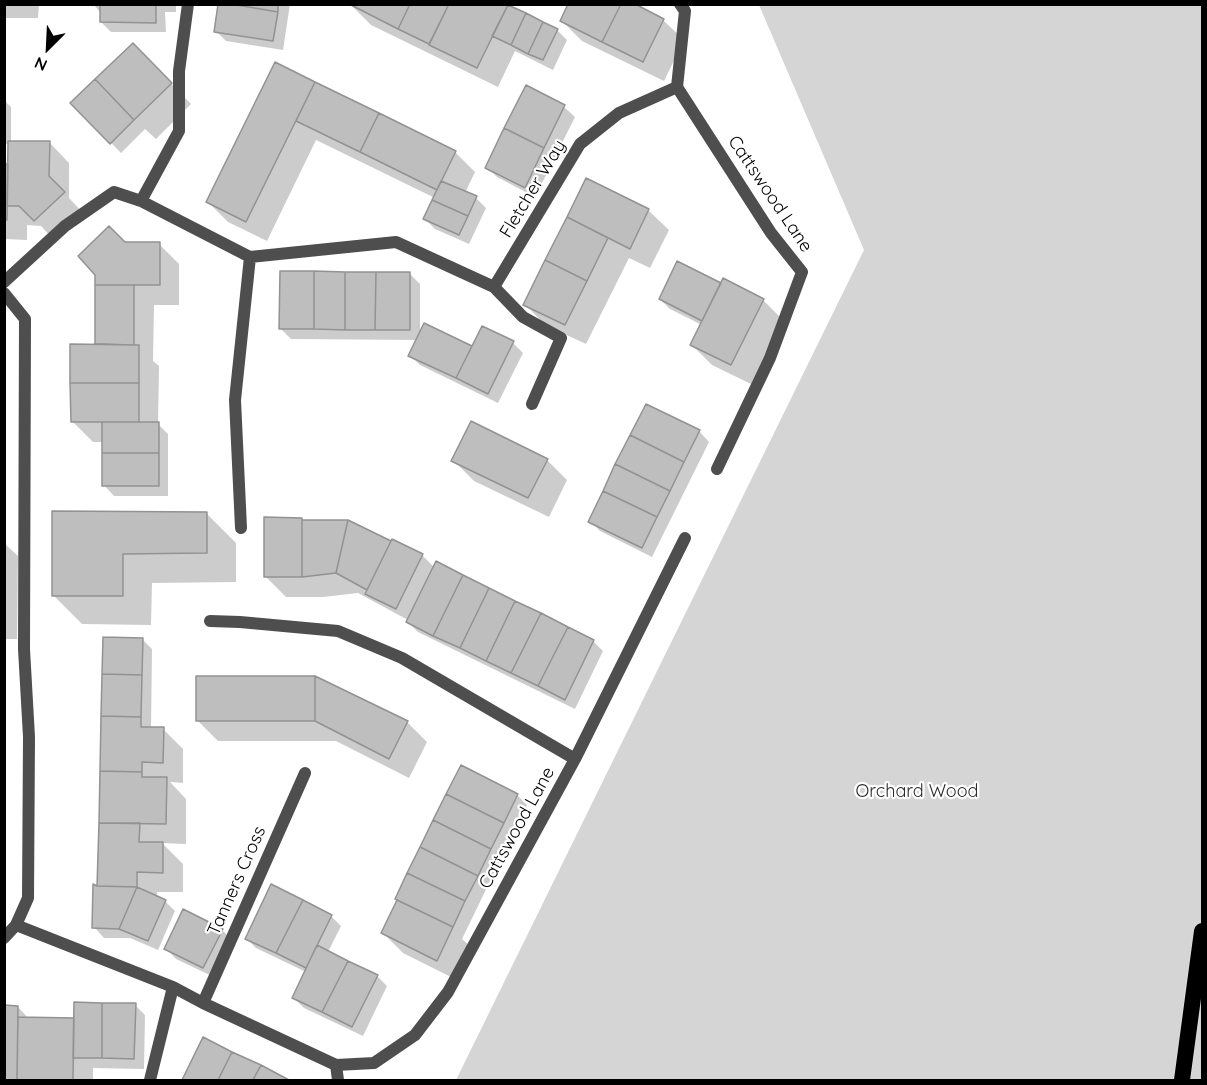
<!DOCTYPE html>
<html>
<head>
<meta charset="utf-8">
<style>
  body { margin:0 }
  #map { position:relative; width:1207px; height:1085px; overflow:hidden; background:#fff; font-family:Quicksand,sans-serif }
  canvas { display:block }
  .frame { position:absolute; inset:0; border:6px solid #000; pointer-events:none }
  .north { position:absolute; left:18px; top:18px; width:60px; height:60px; -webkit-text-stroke:4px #fff; paint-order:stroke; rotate:204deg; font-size:16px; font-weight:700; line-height:24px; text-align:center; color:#000 }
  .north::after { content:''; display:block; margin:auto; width:21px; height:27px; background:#000; clip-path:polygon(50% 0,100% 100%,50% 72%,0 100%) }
</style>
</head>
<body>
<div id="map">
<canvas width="1207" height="1085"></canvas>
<div class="frame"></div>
<div class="north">N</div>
</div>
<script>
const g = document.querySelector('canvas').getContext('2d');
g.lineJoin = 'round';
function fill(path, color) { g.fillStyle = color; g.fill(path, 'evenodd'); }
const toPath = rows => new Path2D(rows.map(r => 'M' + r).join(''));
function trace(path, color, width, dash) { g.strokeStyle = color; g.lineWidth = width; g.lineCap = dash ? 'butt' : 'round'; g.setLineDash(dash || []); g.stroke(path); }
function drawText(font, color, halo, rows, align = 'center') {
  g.font = font + ' Quicksand,sans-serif'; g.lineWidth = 4.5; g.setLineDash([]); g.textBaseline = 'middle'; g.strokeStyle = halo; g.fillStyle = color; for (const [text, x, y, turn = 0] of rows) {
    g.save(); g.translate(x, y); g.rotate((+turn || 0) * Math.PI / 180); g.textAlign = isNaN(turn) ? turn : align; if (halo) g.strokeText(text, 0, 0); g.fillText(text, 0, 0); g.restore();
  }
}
const green = toPath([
  [759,5,1202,5,1202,1080,456,1080,864,250]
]);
const shadow = toPath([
  [4,4,39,4,38,18,4,18],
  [93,4,176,4,176,12,165,12,166,32,111,32,101,22,101,12,100,12],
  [220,4,290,4,283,50,226,41,216,31],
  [503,4,557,30,567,40,553,70,515,51,498,87,371,25,351,5],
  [663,20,684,40,664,81,582,41,562,21],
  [133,45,191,104,156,139,145,129,121,153,72,103],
  [276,64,455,152,475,172,465,193,476,198,486,208,469,244,435,229,425,219,435,198,316,140,267,241,228,222,208,202],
  [526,87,564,107,575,117,535,197,497,177,487,167],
  [497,172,532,190,531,192,497,175],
  [4,100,11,107,11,142,49,142,69,163,69,198,84,214,55,241,41,226,27,225,27,240,4,239,4,165,9,165,9,144,4,144],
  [587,180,648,210,669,230,650,268,629,258,586,344,545,325,525,304],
  [124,243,159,244,179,264,179,305,154,305,153,361,159,366,158,424,168,434,168,496,114,496,104,485,104,442,93,442,72,421,96,346,97,275],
  [410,274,420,284,420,336,473,349,513,343,523,353,498,403,420,365,410,355,418,340,291,339,281,329],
  [720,284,763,300,783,320,751,384,712,365,692,345,702,325,670,309,660,299],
  [699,431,709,442,652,557,600,531,590,521],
  [453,460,547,460,567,480,549,517,474,481],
  [54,512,207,514,236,543,236,582,152,583,151,625,82,624,53,595],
  [301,519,304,521,390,542,392,544,393,541,422,555,434,567,593,641,603,651,575,709,418,632,408,622,408,620,358,593,323,597,286,597,265,576],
  [4,543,18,556,17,639,4,639],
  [142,639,152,649,151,729,163,729,183,749,183,783,170,782,186,799,186,844,162,843,183,864,183,892,157,892,157,897,165,901,175,911,158,950,130,938,104,938,94,927,97,887],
  [197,677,407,722,427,742,409,778,336,741,218,741,197,720],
  [517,795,527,805,462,939,473,949,457,980,403,953,383,933,399,901],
  [331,916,341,926,328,952,377,976,387,986,363,1036,304,1008,293,997,306,972,256,948,246,938],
  [222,930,232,940,214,977,176,959,166,948],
  [135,1005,145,1015,144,1069,93,1068,93,1080,4,1080,4,1007,18,1007,29,1019,75,1019],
  [204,1039,289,1080,183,1080]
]);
const building = toPath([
  [100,4,156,4,156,23,100,22,100,4],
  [218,4,231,4,278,12,273,41,214,32,218,4],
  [231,4,278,4,278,12,231,4],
  [349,4,410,4,398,29,349,4],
  [410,4,449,4,429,44,398,29,410,4],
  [449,4,508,5,477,68,429,45,449,4],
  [568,4,621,4,602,42,560,21,568,4],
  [621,4,635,4,664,19,643,62,602,42,621,4],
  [508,5,526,13,511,45,492,36,508,5],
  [526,13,543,22,528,54,511,45,526,13],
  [543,22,558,29,543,60,528,54,543,22],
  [133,43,172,83,134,120,95,79,133,43],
  [275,62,315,82,246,222,206,202,275,62],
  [95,79,134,120,110,144,70,103,95,79],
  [315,82,379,113,360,152,296,121,315,82],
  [526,85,565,105,544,148,504,128,526,85],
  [379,113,456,151,437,190,360,152,379,113],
  [504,128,544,148,525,188,485,168,504,128],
  [8,141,50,141,49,176,65,192,34,221,19,206,7,206,8,141],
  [4,164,8,164,7,220,4,220,4,164],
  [586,178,649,209,630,249,567,217,586,178],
  [441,181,477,196,468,216,432,200,441,181],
  [432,200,468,216,459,235,423,219,432,200],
  [567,217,608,238,587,281,545,260,567,217],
  [109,226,125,242,160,242,160,285,95,285,95,275,78,256,109,226],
  [545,260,587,281,565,325,523,305,545,260],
  [677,261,721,283,702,321,659,299,677,261],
  [280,271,314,271,314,329,279,329,280,271],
  [314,271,345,272,345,330,314,329,314,271],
  [345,272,376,272,375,330,345,330,345,272],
  [376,272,410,272,410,330,375,330,376,272],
  [723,278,764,299,731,365,690,345,723,278],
  [95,285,134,285,134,345,95,344,95,285],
  [424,323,472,346,456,378,408,356,424,323],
  [482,326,514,341,488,394,456,378,482,326],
  [70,344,139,345,139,383,70,383,70,344],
  [70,383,139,383,139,422,71,422,70,383],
  [646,404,700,430,684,462,630,435,646,404],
  [471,421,548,459,528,498,451,461,471,421],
  [102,422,159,422,159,453,102,453,102,422],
  [630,435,684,462,670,491,615,464,630,435],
  [102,453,159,453,159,486,102,486,102,453],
  [615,464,670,491,657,517,603,491,615,464],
  [603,491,657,517,642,548,588,522,603,491],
  [52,511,207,512,207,553,123,554,123,596,52,596,52,511],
  [264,517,302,518,302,577,264,577,264,517],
  [302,520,348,520,336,573,302,577,302,520],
  [348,520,391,541,367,590,336,573,348,520],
  [392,539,423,554,396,609,365,594,392,539],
  [436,561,463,575,433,636,406,622,436,561],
  [463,575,489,588,460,648,433,636,463,575],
  [489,588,515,601,486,661,460,648,489,588],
  [515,601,541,613,511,673,486,661,515,601],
  [541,613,568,627,538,686,511,673,541,613],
  [568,627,594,640,565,700,538,686,568,627],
  [103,637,143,638,142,675,102,674,103,637],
  [102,674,142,675,141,717,101,716,102,674],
  [196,676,315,676,315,721,196,721,196,676],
  [315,676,408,721,389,759,315,721,315,676],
  [101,716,141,717,141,727,164,727,163,763,142,762,142,772,100,771,101,716],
  [461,765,518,794,504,823,446,794,461,765],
  [100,771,142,772,142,777,167,777,166,824,99,823,100,771],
  [446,794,504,823,491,849,433,820,446,794],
  [433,820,491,849,478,876,420,847,433,820],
  [99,823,140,823,139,842,163,842,163,873,137,872,137,887,97,886,99,823],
  [420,847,478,876,465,901,407,873,420,847],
  [407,873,465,901,453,927,395,899,407,873],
  [93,884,97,886,137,887,119,929,92,928,93,884],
  [271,884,303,900,276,953,245,939,271,884],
  [137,887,166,900,148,941,119,929,137,887],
  [303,900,332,915,306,968,276,953,303,900],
  [397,900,453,927,437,961,381,933,397,900],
  [183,909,223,929,203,968,164,949,183,909],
  [317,945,348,961,322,1012,292,998,317,945],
  [348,961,378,975,352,1027,322,1012,348,961],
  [74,1002,102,1003,102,1058,73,1058,74,1002],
  [102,1003,136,1003,134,1059,102,1058,102,1003],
  [4,1005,18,1006,17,1080,4,1080,4,1005],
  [18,1017,74,1018,73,1080,17,1080,18,1017],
  [203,1037,232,1052,218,1080,182,1080,203,1037],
  [232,1052,261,1065,253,1080,218,1080,232,1052],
  [261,1065,289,1080,253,1080,261,1065]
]);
const minor = toPath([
  [680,4,685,11,677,87,771,233,802,272,770,358,717,469],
  [141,201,250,257,396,242,494,287,580,144,619,113,677,87],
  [4,282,65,226,114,192,141,201,179,131,179,71,188,4],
  [494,287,523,317,561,338,532,404],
  [4,293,25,319,24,649,29,737,28,898,16,925,4,938],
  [241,528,235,400,250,257],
  [210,621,240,622,338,631,402,658,575,759],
  [16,925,173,987,203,1003,336,1065],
  [203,1003,305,773],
  [150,1080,173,987],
  [338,1080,336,1065,374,1063,415,1035,448,992,575,759,685,538]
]);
const trunk = toPath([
  [1182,1080,1202,931]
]);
const streetNames = [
  ["Fletcher Way",533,189,-59],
  ["Cattswood Lane",770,194,56],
  ["Cattswood Lane",517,828,-61],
  ["Tanners Cross",237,881,-66]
];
const parkNames = [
  ["Orchard Wood",917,792]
];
fill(green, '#d5d5d5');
fill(shadow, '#0003');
fill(building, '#bebebe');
trace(building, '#929292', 1.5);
trace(trunk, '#dbdbdb', 18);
trace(minor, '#4e4e4e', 12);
trace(trunk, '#000', 16);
drawText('18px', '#000', '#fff', streetNames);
drawText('18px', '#2c2c2c', '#fff', parkNames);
</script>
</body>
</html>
